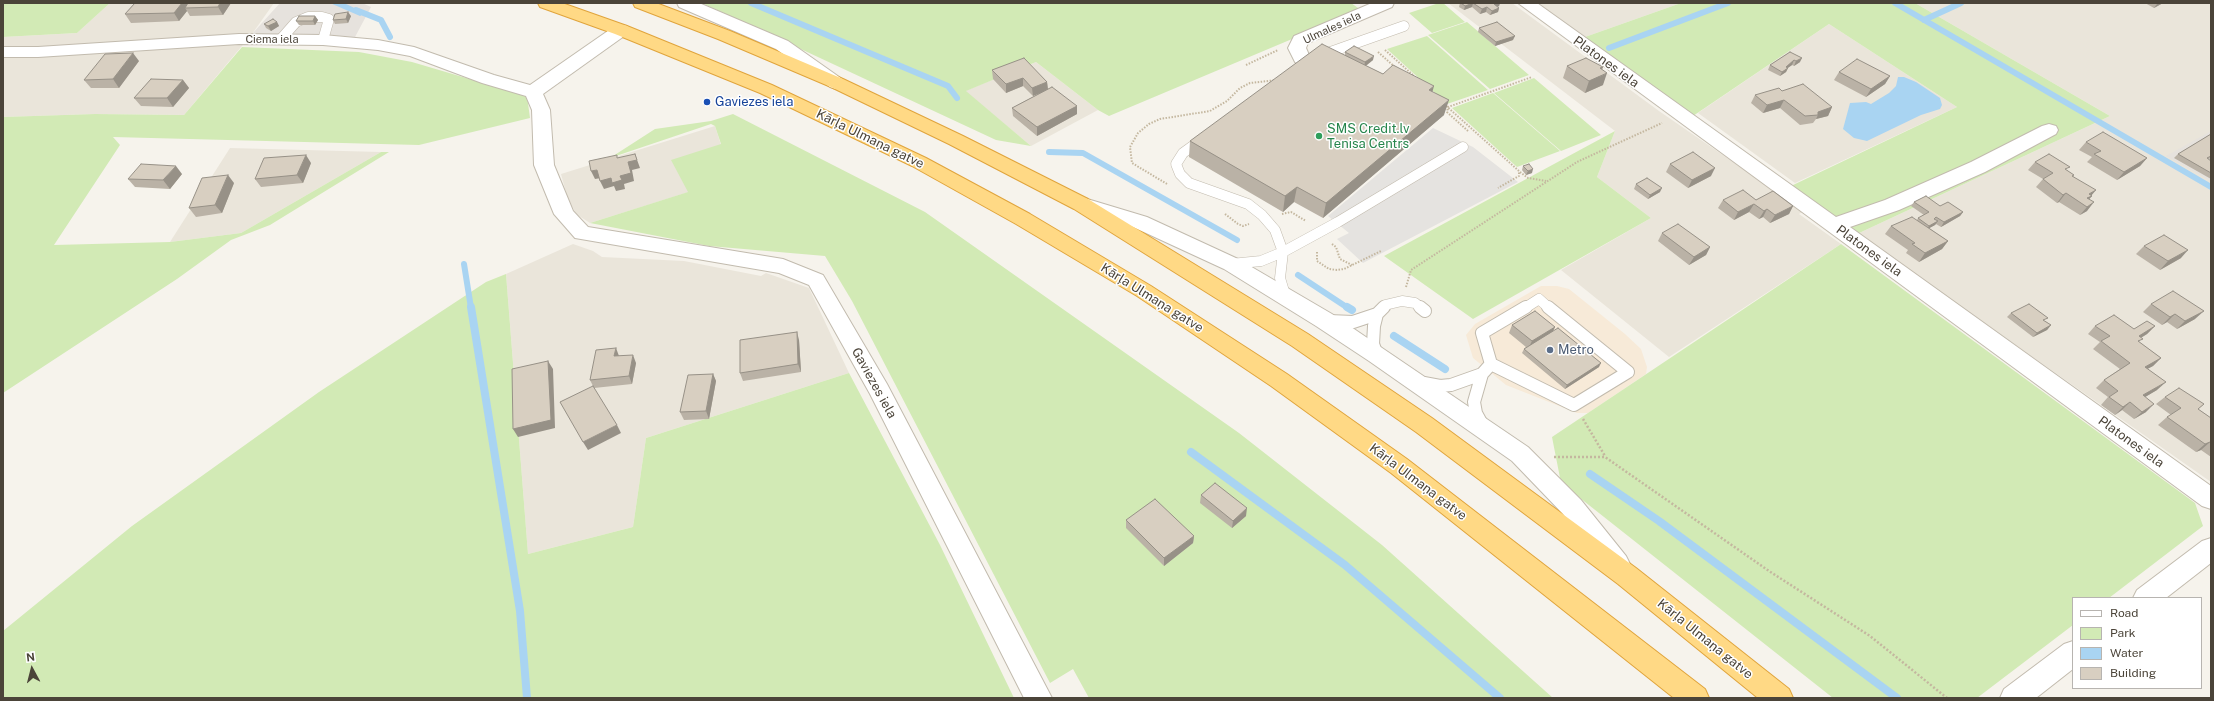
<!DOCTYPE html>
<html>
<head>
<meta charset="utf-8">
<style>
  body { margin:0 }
  #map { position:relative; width:2214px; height:701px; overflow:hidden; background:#f6f3ec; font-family:"Public Sans",sans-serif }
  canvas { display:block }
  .frame { position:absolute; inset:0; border:4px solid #4b4439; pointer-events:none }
  .legend { position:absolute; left:2072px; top:597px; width:130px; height:92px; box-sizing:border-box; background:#fff; border:1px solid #b7b4b0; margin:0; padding:5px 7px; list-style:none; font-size:12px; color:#4b4439 }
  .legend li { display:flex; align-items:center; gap:8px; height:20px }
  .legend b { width:20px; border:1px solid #b7b4b0 }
  .north { position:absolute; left:12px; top:649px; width:40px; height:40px; -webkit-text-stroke:3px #fff; paint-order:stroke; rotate:353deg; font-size:11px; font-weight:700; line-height:16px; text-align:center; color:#4b4439 }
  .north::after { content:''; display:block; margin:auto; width:14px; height:18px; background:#4b4439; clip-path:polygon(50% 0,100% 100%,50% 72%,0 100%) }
</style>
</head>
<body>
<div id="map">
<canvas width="2214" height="701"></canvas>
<div class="frame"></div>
<ul class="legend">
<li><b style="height:5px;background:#fff"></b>Road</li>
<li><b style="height:11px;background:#d2eab5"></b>Park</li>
<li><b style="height:11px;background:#a9d4f2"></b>Water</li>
<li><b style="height:11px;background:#d8cfc1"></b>Building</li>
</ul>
<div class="north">N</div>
</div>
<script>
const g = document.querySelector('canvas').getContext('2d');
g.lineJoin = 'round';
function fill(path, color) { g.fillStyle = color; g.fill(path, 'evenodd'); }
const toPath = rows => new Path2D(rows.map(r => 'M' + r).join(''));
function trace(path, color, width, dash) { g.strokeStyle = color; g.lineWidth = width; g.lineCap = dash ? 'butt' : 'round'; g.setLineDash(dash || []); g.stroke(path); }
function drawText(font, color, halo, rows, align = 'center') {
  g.font = font + ' "Public Sans",sans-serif'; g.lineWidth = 3; g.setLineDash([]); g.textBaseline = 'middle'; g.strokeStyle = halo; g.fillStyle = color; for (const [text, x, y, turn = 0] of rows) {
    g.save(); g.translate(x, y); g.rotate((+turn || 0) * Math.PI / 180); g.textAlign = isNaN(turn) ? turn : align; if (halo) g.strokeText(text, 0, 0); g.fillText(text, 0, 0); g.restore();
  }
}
const residential = toPath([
  [110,3,274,3,252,34,184,115,95,114,3,117,3,37,77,33],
  [1448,3,1512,3,1659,111,1804,211,1799,214,1841,244,1669,357,1561,270,1651,218,1597,177,1615,131],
  [1538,3,1681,3,1585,37],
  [1915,3,2211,3,2211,482,1857,234,2110,116],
  [1829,24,1957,107,1795,183,1698,113],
  [1036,62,1098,110,1031,146,965,91],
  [715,126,721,145,689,192,590,223,576,214,567,196,561,174],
  [230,148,381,152,241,233,170,242],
  [573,244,593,251,602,257,684,261,761,276,766,273,809,288,849,373,646,438,633,527,528,554,506,274]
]);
const commercial = toPath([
  [1541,286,1557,286,1569,289,1625,334,1641,349,1647,367,1646,374,1588,413,1577,413,1506,385,1473,358,1466,335,1475,324]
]);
const industrial = toPath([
  [280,3,362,3,371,7,355,37,252,34],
  [2211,131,2211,181,2166,156]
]);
const green = toPath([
  [3,3,110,3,77,33,3,37],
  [702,3,1351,3,1361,10,1109,116,1098,110,1036,62,966,91,1031,146,996,140],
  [1439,3,1443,3,1465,22,1432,33,1409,13],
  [1681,3,1915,3,2110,116,1857,234,1791,186,1957,107,1829,24,1693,116,1585,37],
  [1467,22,1529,75,1490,89,1428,35],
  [1427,36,1488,90,1447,104,1387,49],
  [242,47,359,52,412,62,527,96,530,118,419,145,113,137,120,145,54,245,170,242,241,233,381,152,389,152,270,225,231,240,177,279,3,393,3,117,95,114,184,115],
  [1534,78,1601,135,1561,151,1494,93],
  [1493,93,1560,151,1517,167,1452,108],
  [733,114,925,212,1239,433,1382,545,1553,698,1089,698,1073,669,1050,683,852,301,825,256,709,246,590,223,688,192,671,160,721,144,715,126,711,124,610,158,655,129,711,121],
  [1615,131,1597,177,1651,218,1473,319,1384,256],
  [1841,244,2195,503,2203,526,2109,598,2073,598,2073,625,1977,698,1833,698,1561,483,1552,437],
  [506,274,528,554,633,527,646,438,849,373,940,545,1014,698,3,698,3,631,132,526,319,392,486,282]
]);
const parking = toPath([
  [1433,128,1473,147,1518,182,1363,263,1337,239,1349,233,1328,216]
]);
const water = toPath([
  [330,3,344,3,365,13,360,16],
  [1898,77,1904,77,1916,82,1940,98,1942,105,1940,109,1921,115,1867,141,1854,138,1843,129,1850,103,1866,102,1871,104,1889,93,1896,86]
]);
const streamFar1 = toPath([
  [751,3,948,86,957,98],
  [1895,3,2211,187],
  [356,10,381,20,390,37],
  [1924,20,1961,3],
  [1609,48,1728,3],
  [1049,152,1083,153,1237,240],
  [464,264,471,308],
  [1298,275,1348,308]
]);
const stream = toPath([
  [471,307,520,611,527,698],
  [1347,307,1352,310],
  [1394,336,1445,369],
  [1191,452,1345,565,1500,698],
  [1590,474,1659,521,1897,698]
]);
const pathFar1 = toPath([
  [1385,50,1414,76],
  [1378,52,1395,67],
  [1246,65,1278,50],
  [1444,104,1519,171,1519,176,1498,188],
  [1468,131,1447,112,1448,107,1532,77],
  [1520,172,1528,178,1546,181],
  [1167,184,1132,163,1130,147,1138,133,1149,124,1160,119,1210,111,1227,101,1240,88,1250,83,1277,80],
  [1225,214,1238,224,1243,226,1249,224],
  [1282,214,1291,212,1306,221],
  [1332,244,1336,247,1340,259,1352,265],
  [1317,252,1317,261,1329,269,1337,270,1344,269,1381,251],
  [1406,287,1411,270,1577,162,1662,123]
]);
const path = toPath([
  [1583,419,1605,456],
  [1554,457,1605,457,1769,571,1870,636,1947,698]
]);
const serviceFar1 = toPath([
  [281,39,296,22,308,17,322,17,329,19,323,40],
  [1322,55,1404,26],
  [1201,140,1183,153,1176,164,1180,174,1189,183,1248,204,1262,215,1275,230,1283,252,1280,278,1286,298],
  [1231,264,1261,261,1283,252,1338,222,1463,147],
  [1383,308,1385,305,1402,301,1415,303,1421,308],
  [1525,308,1539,299,1549,308]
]);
const service = toPath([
  [1420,307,1425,311],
  [1526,307,1482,333,1491,364,1574,405,1628,372,1548,307],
  [1329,321,1353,322,1377,314],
  [1377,355,1373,344,1374,326,1377,314,1384,307],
  [1424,383,1440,386,1451,385,1482,374],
  [1482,424,1476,413,1474,402,1482,374,1491,364]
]);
const minor = toPath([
  [677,3,699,3,788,41,842,79,845,83,842,87,836,89,830,87,776,49,679,7,677,3],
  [1372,3,1394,3,1392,7,1308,43,1306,48,1309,55,1316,63,1313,67,1307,68,1301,67,1295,62,1288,48,1294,36,1372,3],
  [1518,3,1537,3,1836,217,1885,200,1971,162,2042,126,2049,124,2056,126,2058,130,2056,134,1985,172,1899,210,1850,227,2211,486,2211,509,2202,506,1518,3],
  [621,25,627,26,630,30,627,34,543,94,550,110,554,165,573,211,588,227,783,259,823,275,887,384,1052,698,1024,698,870,394,809,285,779,273,575,238,554,214,534,165,532,110,526,96,482,83,410,56,378,50,323,45,239,44,38,57,3,57,3,47,38,47,239,34,323,35,378,40,414,47,494,75,530,85,615,26,621,25],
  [1084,198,1147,217,1238,259,1332,314,1528,447,1581,500,1626,556,1630,564,1626,572,1617,575,1608,572,1563,514,1512,461,1369,361,1316,326,1224,269,1133,227,1077,210,1074,205,1077,200,1084,198],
  [2211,538,2211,563,2166,598,2133,598,2137,590,2202,541,2211,538],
  [2073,641,2073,669,2036,698,2000,698,2004,689,2064,644,2073,641]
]);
const trunk = toPath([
  [538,3,562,3,627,26,772,85,926,158,1030,214,1151,286,1287,374,1407,459,1705,689,1709,698,1674,698,1391,473,1271,386,1137,296,1016,224,912,166,760,93,615,34,540,7,538,3],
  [633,3,656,3,730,31,843,79,963,136,1088,199,1308,334,1432,418,1636,568,1789,689,1793,698,1758,698,1618,584,1416,432,1292,346,1074,209,949,144,831,87,718,39,635,7,633,3]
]);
const wall = toPath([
  [135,3,231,3,223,15,190,16,187,11,179,21,131,23,125,14],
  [1460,3,1500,3,1499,6,1498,7,1499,8,1498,12,1490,15,1486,12,1480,14,1472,7,1464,10,1459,7],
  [2145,3,2163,3,2154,8],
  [315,16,318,20,315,25,299,25,296,21],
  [351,16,348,23,335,24,333,20],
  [277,22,279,26,271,31,266,28,264,24],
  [1479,28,1513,40,1495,46,1478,32],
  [1345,52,1373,60,1366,66,1383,74,1432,92,1444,115,1323,218,1294,202,1283,212,1189,157,1190,141,1345,55],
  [1790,52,1800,62,1794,66,1792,65,1788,68,1786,72,1780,76,1768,70,1770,65],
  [139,61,119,88,91,88,84,80],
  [1567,66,1603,67,1602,69,1603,85,1585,93,1563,78],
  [992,70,1047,82,1048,89,1077,106,1077,114,1037,136,1013,116,1012,108,1042,92,1033,96,1023,86,1006,93,993,79],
  [1839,72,1890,76,1885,84,1866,97,1834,80],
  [183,80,189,88,173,107,141,106,134,98],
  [1782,91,1832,107,1828,116,1816,119,1813,123,1800,125,1780,108,1763,113,1751,103,1755,95],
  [2211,134,2211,158,2209,159,2211,161,2211,179,2174,158,2178,154],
  [2086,142,2147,158,2140,166,2117,180,2087,162,2092,157,2079,150],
  [2035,162,2067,170,2092,195,2089,199,2087,211,2080,215,2059,202,2057,203,2036,187,2043,179,2028,170],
  [311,163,303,183,261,187,255,179],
  [1670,164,1711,176,1688,188,1666,172],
  [1523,166,1532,173,1526,175,1522,170],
  [182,174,170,189,135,187,128,179],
  [234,183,222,213,196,217,189,208],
  [1636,184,1660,192,1648,199,1634,189],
  [1723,200,1756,200,1793,206,1789,214,1770,223,1763,217,1759,219,1749,212,1734,220,1718,208],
  [1914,202,1940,206,1963,212,1960,216,1941,227,1936,224,1935,225,1929,228,1948,241,1942,249,1919,262,1906,253,1908,250,1885,234,1891,226,1917,220,1918,218,1924,215,1911,206],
  [1662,233,1710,247,1706,255,1689,265,1658,241],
  [2144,246,2181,258,2160,270,2136,254],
  [2151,304,2195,319,2177,329,2167,322,2162,325,2143,312],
  [2011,313,2045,321,2051,325,2047,330,2033,337,2007,317],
  [1512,325,1555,327,1553,331,1599,367,1565,389,1522,353,1524,349,1526,347,1509,333],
  [2095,326,2134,329,2155,326,2147,334,2141,338,2139,342,2161,358,2153,366,2147,369,2157,390,2145,397,2146,412,2134,419,2122,410,2115,415,2101,405,2108,397,2096,388,2104,380,2120,369,2093,349,2100,342,2088,334],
  [799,340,801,372,743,381,740,373],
  [619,356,636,363,632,384,594,388,590,380],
  [713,374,716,381,709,419,684,420,680,412],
  [2165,397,2204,404,2198,409,2211,418,2211,457,2201,450,2196,452,2158,425,2167,417,2171,415,2156,404],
  [1201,495,1246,516,1232,528,1200,503],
  [1126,520,1194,536,1193,543,1164,566,1126,528]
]);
const shadedWall = toPath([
  [182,3,191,3,185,8,187,11,179,21,174,13],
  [220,3,231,3,223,15,218,7],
  [1473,3,1472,7,1464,10,1465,6],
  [1498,3,1500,3,1499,6,1493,8,1494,4],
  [2158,3,2163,3,2154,8,2157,4],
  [1487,7,1486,12,1480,14,1482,9],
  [1499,8,1498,12,1490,15,1492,11],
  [348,12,351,16,348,23,346,19],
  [315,16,318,20,315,25,313,21],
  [277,22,279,26,271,31,268,26],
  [1515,36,1513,40,1495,46,1496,42],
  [133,53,139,61,119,88,113,79],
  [1374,56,1373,60,1364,67,1365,62],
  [1802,58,1800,62,1794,66,1796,61],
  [1794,60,1792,65,1783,71,1786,67],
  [1603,67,1599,77,1607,73,1603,85,1585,93,1589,81,1600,68],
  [1788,68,1786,72,1780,76,1782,72],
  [1890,76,1885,84,1866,97,1871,89],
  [1023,78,1023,86,1006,93,1006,84],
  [183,80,189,88,173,107,167,98],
  [1047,82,1048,90,1033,96,1032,88],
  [1434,86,1430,101,1429,90],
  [1449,100,1444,115,1323,218,1326,203],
  [1784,100,1780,108,1763,113,1767,105],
  [1077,106,1077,114,1037,136,1037,127],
  [1832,107,1828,116,1816,119,1818,115,1818,112],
  [635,154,640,168,632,170,634,181,624,184,625,189,616,191,614,186,604,189,600,181,628,162],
  [306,155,311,163,303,183,297,175],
  [2147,158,2140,166,2117,180,2124,172],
  [176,166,182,174,170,189,163,180],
  [1715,168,1711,176,1688,188,1692,180],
  [1533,169,1532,173,1526,175,1528,171],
  [597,170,601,178,595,179,591,171],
  [228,175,234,183,222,213,215,205],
  [1297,187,1294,202,1283,212,1285,196],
  [1662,188,1660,192,1648,199,1650,195],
  [2096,190,2091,196,2092,196,2085,204,2089,194],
  [2066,193,2059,202,2057,203,2063,195],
  [2094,202,2087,211,2080,215,2087,207],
  [1754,204,1749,212,1734,220,1738,212],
  [1793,206,1789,214,1770,223,1775,215],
  [1767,209,1763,217,1759,219,1764,211],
  [1963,212,1960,216,1941,227,1944,222],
  [1938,221,1935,225,1926,230,1929,226],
  [1948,241,1942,249,1919,262,1925,253],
  [1710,247,1706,255,1689,265,1694,257],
  [2188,250,2181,258,2160,270,2168,261],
  [2204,311,2195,319,2177,329,2185,321],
  [2175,314,2167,322,2162,325,2170,317],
  [2051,325,2047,330,2033,337,2037,333],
  [2155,326,2147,334,2130,344,2139,336],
  [1555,327,1551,335,1528,349,1532,341],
  [797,332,799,340,801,372,798,364],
  [616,348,619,356,614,356],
  [633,355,636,363,632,384,629,376],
  [2161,358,2153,366,2136,375,2145,367],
  [548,361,553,369,555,428,518,437,513,429],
  [1601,363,1599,367,1565,389,1567,385],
  [713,374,716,381,709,419,706,411],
  [2166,382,2157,390,2135,403,2143,395],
  [2130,402,2122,410,2115,415,2123,407],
  [2154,404,2146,412,2134,419,2142,412],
  [617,425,621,433,588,450,583,442],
  [2210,442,2201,450,2196,452,2205,444],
  [1247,508,1246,516,1232,528,1233,521],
  [1194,536,1193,543,1164,566,1164,558]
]);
const building = toPath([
  [135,3,182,3,174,13,125,14,135,3],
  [188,3,220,3,218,7,185,8,188,3],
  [1461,3,1498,3,1494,4,1499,8,1492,11,1487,7,1482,9,1473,3,1465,6,1461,3],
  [348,12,346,19,333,20,335,14,348,12],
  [299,16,315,16,313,21,296,21,299,16],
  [273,19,277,22,268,26,264,24,273,19],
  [1497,22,1515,36,1496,42,1479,28,1497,22],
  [1322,44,1383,74,1393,65,1434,86,1429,90,1449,100,1326,203,1297,187,1285,196,1190,141,1322,44],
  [1354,46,1374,56,1365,62,1345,52,1354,46],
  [1790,52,1802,58,1796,61,1794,60,1786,67,1788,68,1782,72,1770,65,1790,52],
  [133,53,113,79,84,80,105,54,133,53],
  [1024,58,1047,82,1032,88,1023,78,1006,84,992,70,1024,58],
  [1586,58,1603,67,1600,68,1607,73,1589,81,1567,66,1586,58],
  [1857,59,1890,76,1871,89,1839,72,1857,59],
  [151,79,183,80,167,98,134,98,151,79],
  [1803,84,1832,107,1818,112,1818,115,1805,116,1784,100,1767,105,1755,95,1779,88,1782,91,1803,84],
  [1052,87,1077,106,1037,127,1012,108,1052,87],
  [2103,132,2147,158,2124,172,2094,154,2101,151,2086,142,2103,132],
  [2211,134,2211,156,2207,158,2211,161,2211,173,2178,154,2211,134],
  [1693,152,1715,168,1692,180,1670,164,1693,152],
  [635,154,637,160,628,162,631,173,620,176,622,180,612,183,611,178,600,181,597,170,591,171,589,161,617,155,617,158,635,154],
  [2049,154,2070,167,2065,169,2074,175,2072,176,2096,190,2089,194,2092,196,2087,198,2094,202,2087,207,2066,193,2063,195,2043,179,2053,173,2035,162,2049,154],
  [306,155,297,175,255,179,264,158,306,155],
  [141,164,176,166,163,180,128,179,141,164],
  [1529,164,1533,169,1528,171,1523,166,1529,164],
  [228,175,215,205,189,208,202,178,228,175],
  [1647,178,1662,188,1650,195,1636,184,1647,178],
  [1743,190,1756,200,1773,191,1793,206,1775,215,1767,209,1764,211,1754,204,1738,212,1723,200,1743,190],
  [1926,196,1940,206,1948,202,1963,212,1944,222,1936,217,1934,219,1938,221,1929,226,1918,218,1929,212,1914,202,1926,196],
  [1912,217,1948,241,1925,253,1912,244,1915,243,1891,226,1912,217],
  [1678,224,1710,247,1694,257,1662,233,1678,224],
  [2164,235,2188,250,2168,261,2144,246,2164,235],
  [2173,291,2204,311,2185,321,2175,314,2170,317,2151,304,2173,291],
  [2029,304,2048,318,2043,320,2051,325,2037,333,2011,313,2029,304],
  [1535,311,1555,327,1532,341,1512,325,1535,311],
  [2114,315,2134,329,2147,321,2155,326,2139,336,2143,339,2138,341,2161,358,2145,367,2166,382,2143,395,2154,404,2142,412,2130,402,2123,407,2109,397,2118,391,2104,380,2130,363,2101,341,2110,336,2095,326,2114,315],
  [1558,328,1601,363,1567,385,1524,349,1558,328],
  [797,332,798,364,740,373,740,340,797,332],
  [616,348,614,356,633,355,629,376,590,380,596,350,616,348],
  [548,361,551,420,513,429,512,369,548,361],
  [713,374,706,411,680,412,688,375,713,374],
  [593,386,617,425,583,442,560,402,593,386],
  [2179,388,2204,404,2198,409,2211,418,2211,443,2210,442,2205,444,2167,417,2181,408,2165,397,2179,388],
  [1215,483,1247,508,1233,521,1201,495,1215,483],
  [1155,499,1194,536,1164,558,1126,520,1155,499]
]);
const markers = [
  [707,102,4,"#1a4fb4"],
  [1319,136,4,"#2e9e5b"],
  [1550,350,4,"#5c6f8a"]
];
const farStreetnames = [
  ["Ulmales iela",1332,28,-25],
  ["Ciema iela",272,40]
];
const streetNames = [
  ["Platones iela",1606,62,36],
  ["Kārļa Ulmaņa gatve",870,139,26],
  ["Platones iela",1869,251,36],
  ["Kārļa Ulmaņa gatve",1152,298,32],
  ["Gaviezes iela",874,383,61],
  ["Platones iela",2131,442,36],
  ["Kārļa Ulmaņa gatve",1418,482,37],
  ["Kārļa Ulmaņa gatve",1705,639,39]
];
const transitNames = [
  ["Gaviezes iela",715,102]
];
const leisureNames = [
  ["SMS Credit.lv",1327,129],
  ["Tenisa Centrs",1327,144]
];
const serviceNames = [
  ["Metro",1558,350]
];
fill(residential, '#eae5da');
fill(commercial, '#f7ead8');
fill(industrial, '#e6e2dd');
fill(green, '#d2eab5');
fill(parking, '#e5e3e0');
fill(water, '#a9d4f2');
trace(streamFar1, '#a9d4f2', 6);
trace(stream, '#a9d4f2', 8);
trace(serviceFar1, '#c2bbae', 11);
trace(service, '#c2bbae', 14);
trace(minor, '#c2bbae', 2);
trace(trunk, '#e0a43c', 2);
trace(pathFar1, '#c4b79f', 2, [1.5, 1.5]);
trace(path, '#c4b79f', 2.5, [2, 2]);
trace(serviceFar1, '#fff', 10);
trace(service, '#fff', 12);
fill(minor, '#fff');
fill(trunk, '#ffd985');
fill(wall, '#bab2a6');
fill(shadedWall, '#979187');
fill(building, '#d8cfc1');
trace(building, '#979187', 1);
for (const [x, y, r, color] of markers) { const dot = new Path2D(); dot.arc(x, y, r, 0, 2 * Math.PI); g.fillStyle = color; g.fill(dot); trace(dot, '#fff', 1.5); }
drawText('11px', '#4b4439', '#fff', farStreetnames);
drawText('13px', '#4b4439', '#fff', streetNames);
drawText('13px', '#164399', '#fff', transitNames, 'left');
drawText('13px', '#27864d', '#fff', leisureNames, 'left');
drawText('13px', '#4e5e75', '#fff', serviceNames, 'left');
</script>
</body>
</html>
